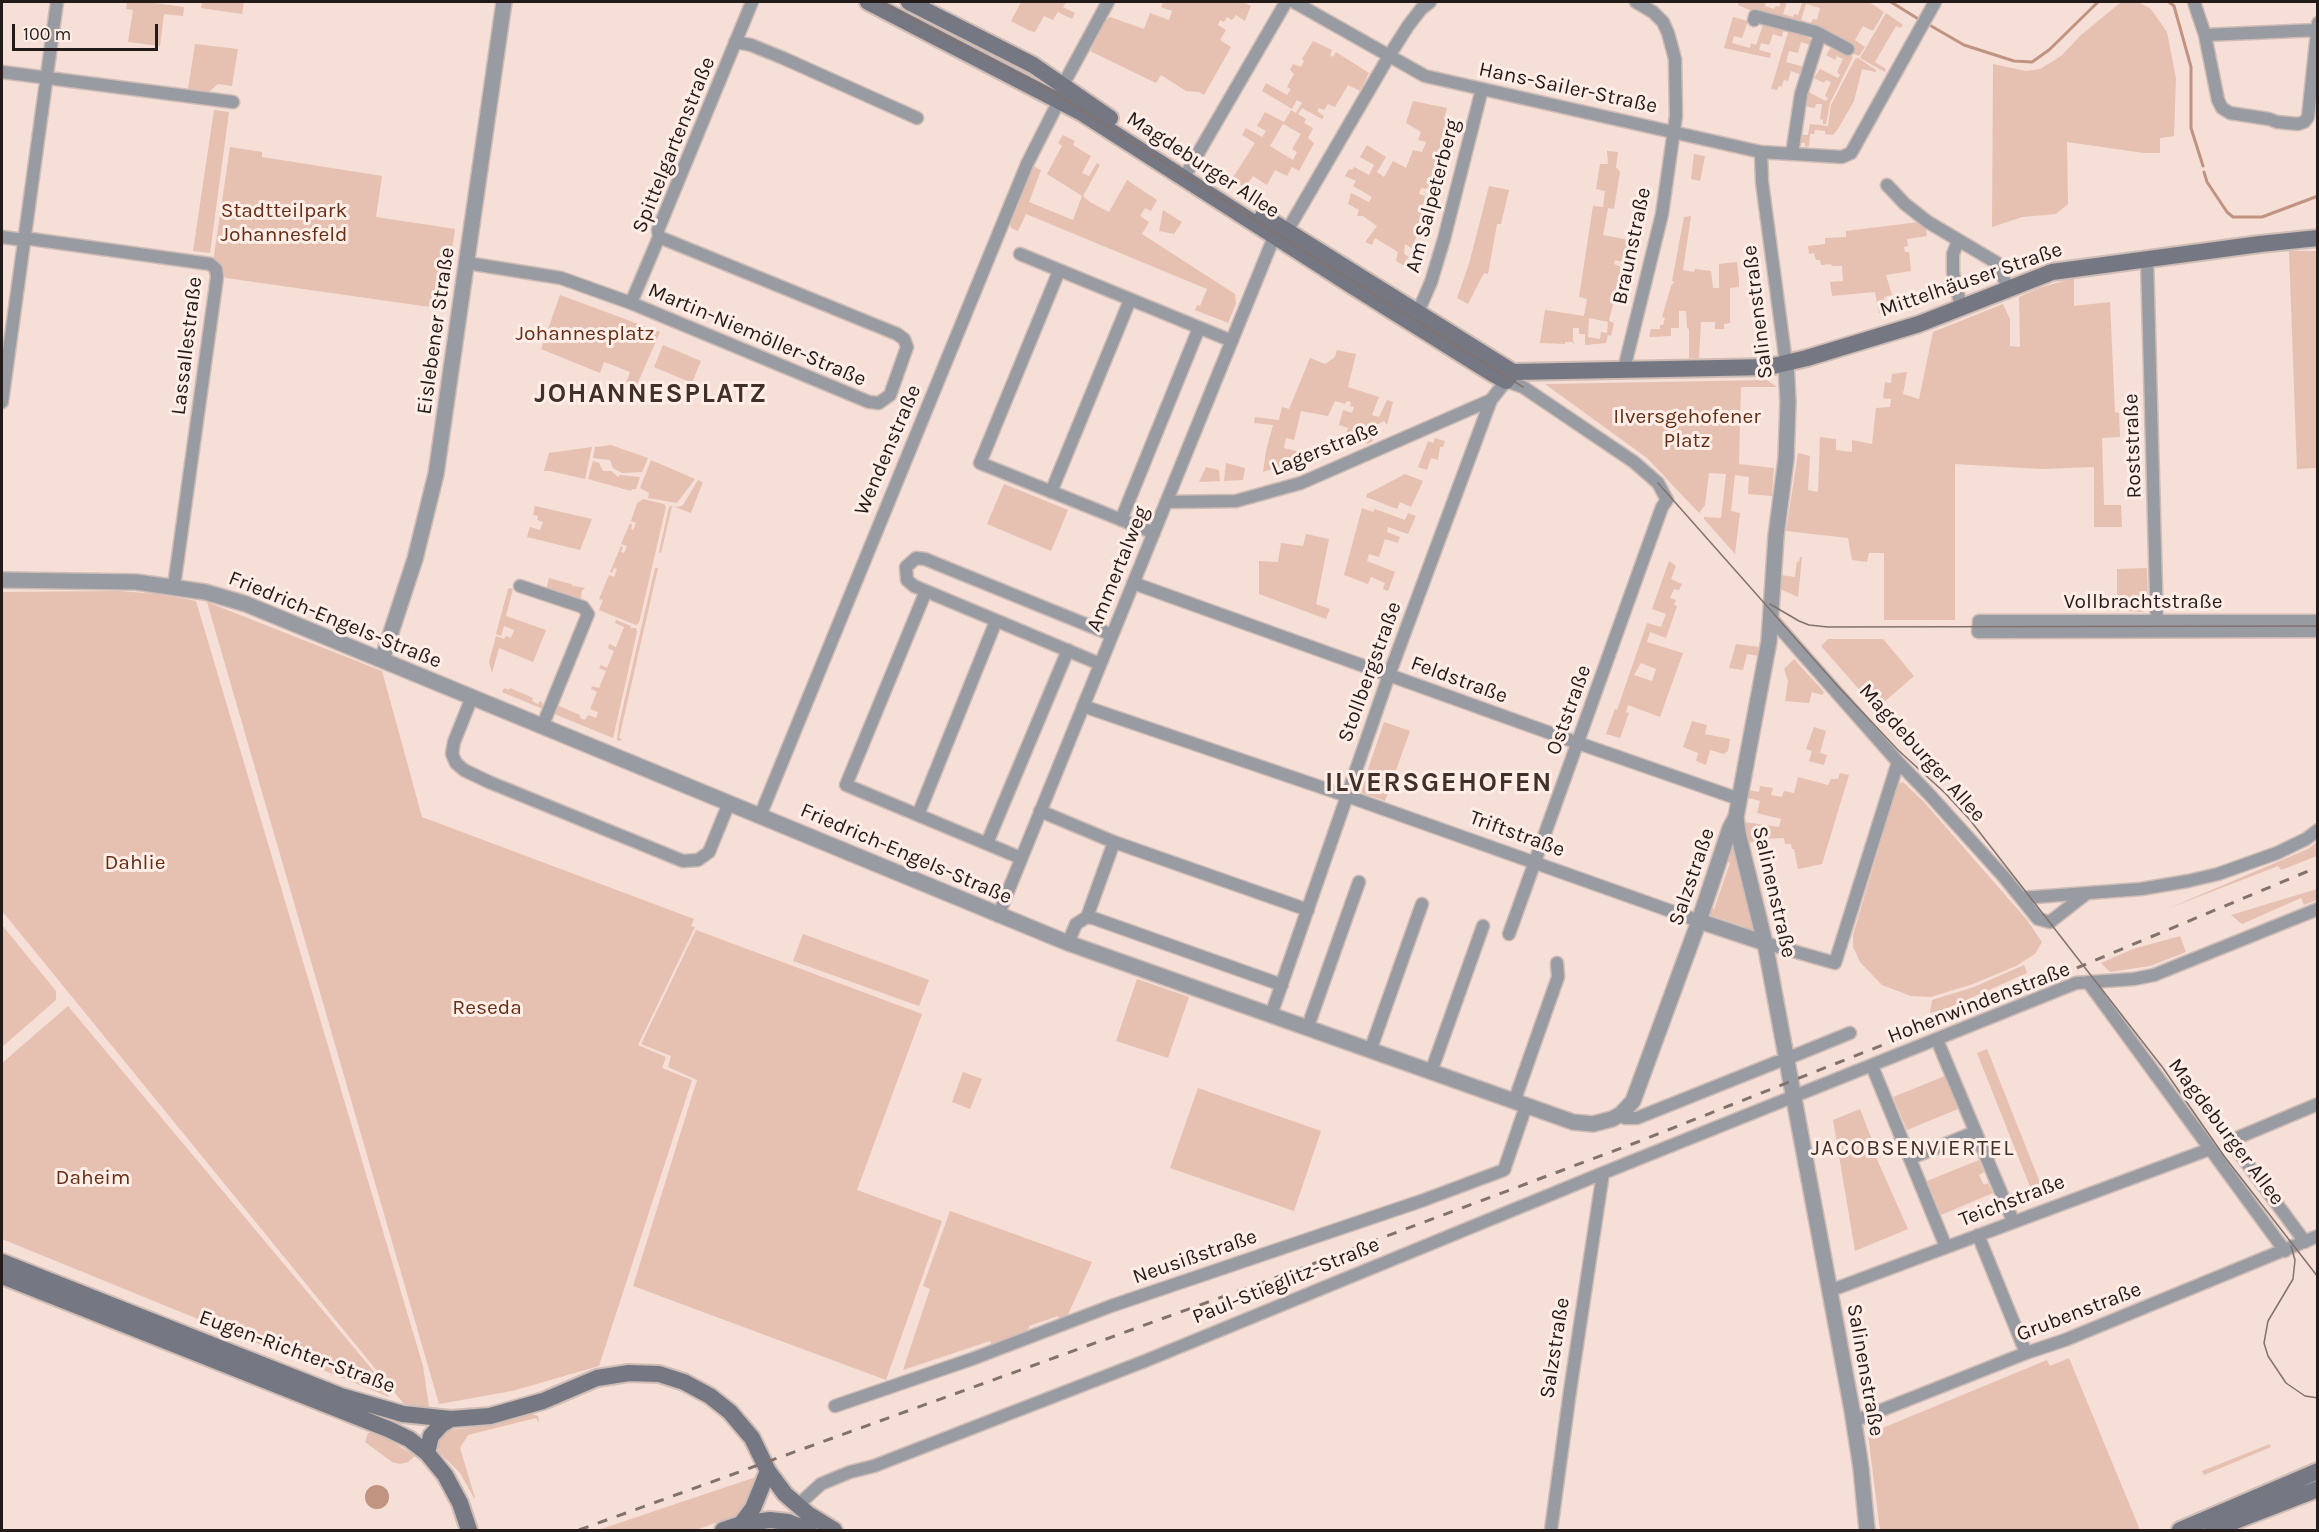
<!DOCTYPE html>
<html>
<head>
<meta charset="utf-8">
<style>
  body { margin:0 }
  #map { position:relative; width:2319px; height:1532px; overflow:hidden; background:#f5dfd7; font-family:Karla,sans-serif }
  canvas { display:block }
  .frame { position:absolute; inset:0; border:3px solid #231b19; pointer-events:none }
  .scale { position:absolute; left:12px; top:24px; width:146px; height:27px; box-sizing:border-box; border:3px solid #231b19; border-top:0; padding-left:8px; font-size:18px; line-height:21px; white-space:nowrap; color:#231b19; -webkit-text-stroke:4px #ffeee7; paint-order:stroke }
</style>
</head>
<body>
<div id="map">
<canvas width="2319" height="1532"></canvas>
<div class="frame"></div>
<div class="scale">100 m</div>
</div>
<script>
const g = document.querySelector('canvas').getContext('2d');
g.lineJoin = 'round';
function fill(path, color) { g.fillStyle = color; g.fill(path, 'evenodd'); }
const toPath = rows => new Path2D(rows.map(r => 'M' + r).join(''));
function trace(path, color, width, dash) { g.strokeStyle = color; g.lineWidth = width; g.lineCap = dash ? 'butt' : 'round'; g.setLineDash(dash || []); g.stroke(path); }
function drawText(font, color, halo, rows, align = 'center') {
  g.font = font + ' Karla,sans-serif'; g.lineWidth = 6; g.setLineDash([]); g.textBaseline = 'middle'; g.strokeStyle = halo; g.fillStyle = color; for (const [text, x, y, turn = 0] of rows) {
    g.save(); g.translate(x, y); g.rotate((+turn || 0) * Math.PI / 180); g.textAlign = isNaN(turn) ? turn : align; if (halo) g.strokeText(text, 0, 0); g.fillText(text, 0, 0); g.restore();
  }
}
const green = toPath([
  [127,2,147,2,184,7,183,16,164,14,160,46,128,42,133,10,126,9],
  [202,2,244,2,242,14,201,8],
  [1021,2,1066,2,1063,7,1075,13,1072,19,1058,12,1053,20,1044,16,1035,32,1030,31,1011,21],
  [1163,2,1243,2,1251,6,1245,21,1236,15,1232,20,1227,17,1224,22,1220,20,1218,25,1226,30,1220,40,1231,47,1204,95,1199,92,1186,91,1161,75,1156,83,1090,51,1106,20,1110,17,1144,29,1150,13,1169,20,1172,11,1161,7],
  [1739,2,1766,2,1765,6,1774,9,1776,6,1779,7,1781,2,1787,2,1783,14,1793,17,1794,14,1798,15,1802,3,1798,2,1869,2,1884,12,1873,31,1863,26,1855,40,1865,47,1859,56,1738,5],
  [1806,4,1820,8,1817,20,1813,19,1811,23,1801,20],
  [2138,2,2151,9,2167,32,2176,78,2174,136,2160,138,2160,153,2144,153,2067,142,2068,204,2056,214,2022,217,1992,227,1993,64,2026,71,2040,69,2061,56,2081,35,2120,3],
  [1886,13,1903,25,1900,28,1896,26,1875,62,1886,69,1885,72,1860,58],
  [1733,17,1748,21,1742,38,1734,36,1732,43,1750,48,1751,43,1756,45,1764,22,1784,27,1782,37,1773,34,1769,45,1761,43,1759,50,1771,53,1770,58,1724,48],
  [1789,29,1803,34,1811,40,1810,45,1801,42,1798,53,1789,51,1786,62,1804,67,1802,75,1791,71,1788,81,1784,80,1781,87,1779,86,1777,90,1771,89],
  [1313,41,1332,50,1330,55,1333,57,1336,52,1369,73,1360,91,1348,85,1335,107,1328,104,1324,110,1319,108,1317,111,1324,116,1322,119,1302,108,1298,114,1306,119,1304,123,1313,128,1308,138,1314,143,1299,171,1292,167,1287,176,1275,170,1267,185,1253,176,1245,188,1232,179,1255,143,1242,135,1246,128,1262,137,1266,131,1257,126,1265,112,1284,122,1291,110,1296,113,1302,103,1297,100,1292,109,1262,91,1266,83,1287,95,1291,89,1287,87,1294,74,1290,70,1293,64,1301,67,1304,61,1302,59],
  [1283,124,1301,134,1292,149,1297,152,1293,160,1270,146],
  [195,44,238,49,232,86,218,84,209,92,188,89],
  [1832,46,1853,57,1830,103,1826,124,1823,124,1823,120,1820,119,1822,104,1816,104,1815,108,1804,106,1808,92,1826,101,1828,98,1825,96,1831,82,1826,80,1824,83,1814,78,1820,69,1838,78,1840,75,1837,72,1843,59,1837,56,1835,60,1826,55],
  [1858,58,1876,70,1876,72,1862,69,1854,101,1838,129,1833,135,1825,134,1825,131,1815,130,1814,134,1810,134,1809,146,1805,147,1805,143,1799,143,1800,135,1808,135,1810,124,1828,126,1831,105,1855,59],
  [1413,101,1447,108,1444,119,1447,120,1429,189,1421,188,1419,194,1425,196,1424,200,1425,200,1413,249,1405,244,1404,254,1409,257,1405,261,1407,263,1403,265,1396,261,1398,252,1375,238,1372,245,1365,242,1377,226,1363,216,1357,216,1359,210,1348,204,1351,193,1369,202,1372,197,1353,186,1356,181,1345,176,1349,169,1352,170,1354,167,1369,175,1374,165,1360,157,1367,145,1386,157,1377,172,1384,177,1393,161,1406,168,1413,150,1422,152,1426,142,1418,140,1421,132,1406,123],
  [214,110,229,112,210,253,193,251],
  [1063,135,1075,141,1073,145,1091,156,1082,173,1089,176,1097,163,1100,165,1083,196,1090,202,1109,212,1127,180,1157,200,1151,211,1145,208,1140,216,1149,222,1142,234,1235,294,1236,304,1228,323,1195,310,1197,305,1200,306,1207,289,1026,214,1018,231,1011,228,1010,223,1031,165,1041,170,1029,202,1073,220,1082,196,1047,174,1062,146,1058,143],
  [230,147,262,152,262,157,382,176,376,217,455,229,444,309,226,278,213,262],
  [1607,151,1618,152,1616,167,1620,172,1614,209,1608,208,1603,235,1629,240,1623,262,1615,260,1614,264,1622,267,1609,321,1614,323,1611,336,1608,335,1606,343,1585,345,1585,334,1579,334,1579,328,1573,328,1573,341,1575,344,1572,342,1565,342,1565,344,1540,343,1545,310,1584,316,1587,299,1579,297,1593,206,1603,207,1605,191,1596,189,1600,164,1608,164],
  [1589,318,1608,322,1607,333,1601,332,1600,339,1588,337],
  [1694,154,1705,156,1700,181,1691,179],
  [1489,186,1509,190,1501,224,1497,224,1488,274,1484,273,1468,304,1457,298,1469,264],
  [1163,210,1182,222,1174,234,1159,231],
  [1691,216,1683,270,1694,272,1695,269,1711,271,1713,288,1719,288,1719,264,1737,262,1739,279,1739,287,1730,288,1730,323,1724,324,1724,329,1715,329,1715,322,1701,322,1699,358,1689,358,1689,329,1687,328,1686,311,1679,311,1679,328,1671,328,1671,336,1649,337,1651,329,1660,329,1660,325,1663,325,1665,318,1662,317,1671,286,1674,282,1672,281,1684,217],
  [1919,222,1925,224,1927,236,1907,239,1908,246,1904,247,1905,252,1909,252,1911,271,1886,275,1892,295,1884,297,1887,310,1879,313,1875,292,1832,296,1830,282,1843,281,1842,266,1832,266,1831,264,1821,265,1820,260,1816,260,1814,253,1809,254,1808,246,1825,244,1825,238,1846,237,1846,231],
  [2289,251,2317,251,2317,468,2297,469],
  [2074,278,2074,306,2110,302,2115,412,2119,413,2120,437,2102,438,2104,505,2121,505,2122,527,2094,527,2094,467,2042,469,1955,464,1955,620,1884,620,1884,553,1869,553,1867,562,1852,560,1848,538,1786,531,1798,453,1810,456,1808,490,1818,492,1820,437,1836,439,1836,450,1852,452,1852,440,1872,444,1876,408,1890,407,1891,399,1883,398,1885,382,1891,383,1892,374,1907,372,1903,394,1919,399,1933,332,2003,304,2010,319,2010,346,2020,347,2019,297,2039,288],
  [560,295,660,332,636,387,626,383,630,372,610,364,604,362,600,373,541,349],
  [663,345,701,361,692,383,654,367],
  [1337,350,1356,354,1348,387,1379,397,1372,415,1379,417,1387,400,1393,402,1387,425,1384,421,1368,429,1373,441,1367,444,1361,432,1351,437,1352,431,1346,434,1348,428,1339,425,1343,410,1352,413,1354,407,1350,406,1351,402,1347,401,1345,404,1335,401,1328,416,1301,411,1294,440,1286,438,1284,448,1300,452,1303,458,1263,472,1266,451,1273,425,1254,423,1255,417,1279,420,1282,407,1289,409,1310,358,1325,364,1335,357],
  [1767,380,1777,387,1741,387,1739,464,1774,468,1772,496,1748,494,1749,477,1735,475,1731,511,1740,513,1735,554,1704,519,1704,517,1721,518,1726,474,1709,473,1705,505,1699,513,1647,458,1545,384],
  [1435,438,1445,441,1443,447,1440,447,1438,460,1431,458,1427,470,1418,467,1428,441,1433,443],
  [611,445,648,458,642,472,622,473,613,468,610,460,593,458,595,447],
  [592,447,585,479,550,471,544,471,549,453],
  [651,460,695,479,677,503,648,498,649,493,640,488],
  [593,461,599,463,603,471,611,471,618,477,620,475,640,477,636,489,632,489,631,491,588,479],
  [1226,463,1245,468,1243,480,1224,481],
  [1206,467,1219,470,1220,481,1199,482],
  [1405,474,1423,481,1411,507,1400,502,1397,509,1366,497,1367,494],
  [698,480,703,482,691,513,672,506,661,553,659,552,669,507,671,506,678,507,683,505],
  [1004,484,1068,510,1051,551,987,524],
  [643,499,664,504,666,507,639,623,636,625,599,610,603,600,599,599,609,575,614,577,617,569,614,568,612,573,610,572,621,546,623,547,621,552,624,553,627,546,621,544,630,523,632,525,631,529,633,530,636,523,631,521,637,503],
  [535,506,592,519,580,550,527,537,530,527,540,530,543,522,537,520,538,516,533,515],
  [1362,508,1373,512,1375,509,1405,520,1408,513,1416,516,1408,534,1388,527,1387,532,1400,537,1398,543,1385,539,1379,557,1369,554,1367,561,1395,572,1388,591,1383,589,1385,583,1371,577,1368,584,1344,575],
  [1306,534,1329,539,1316,604,1330,609,1326,619,1259,594,1259,561,1278,562,1281,543,1303,546],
  [1800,557,1802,557,1798,597,1780,589,1781,575,1795,577,1797,561,1799,562],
  [1669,561,1676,566,1671,579,1682,584,1679,590,1674,589,1670,598,1676,600,1674,605,1677,606,1666,638,1650,632,1647,642,1683,653,1660,717,1628,705,1626,712,1629,713,1620,738,1606,734,1615,709,1617,710,1647,623,1661,627,1666,614,1652,609],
  [1641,663,1656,669,1652,681,1634,675],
  [655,568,658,568,620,734,619,738,622,739,620,741,617,740,619,724],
  [2147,568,2148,605,2146,610,2142,612,2117,610,2117,569],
  [549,578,571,584,574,587,575,586,585,588,582,591,580,602,546,590],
  [510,588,513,589,506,616,546,630,533,662,499,648,492,673,489,662,496,636,504,639,506,636,511,638,514,630,504,626,501,636,496,634,508,589],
  [118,591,159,594,196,601,423,1366,429,1407,404,1404,2,911,2,592],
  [207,602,382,671,422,817,694,919,691,926,695,927,638,1045,666,1057,662,1068,692,1080,599,1366,512,1391,439,1404],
  [616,620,631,626,630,628,636,628,637,632,613,738,552,713,557,705,580,715,580,718,585,720,588,715,596,718,598,712,590,709,597,692,591,689,592,686,599,688,606,671,599,668,601,665,607,668,614,651,608,648,609,644,616,647,624,627,615,623],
  [1828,639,1883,639,1914,676,1876,709,1821,646],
  [1736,644,1760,647,1759,656,1747,654,1743,670,1729,668],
  [1794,659,1824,692,1822,695,1812,692,1809,703,1785,701,1788,681,1784,669],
  [504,688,509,690,510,688,533,698,532,701,538,704,540,701,542,702,543,709,502,692],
  [1692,721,1707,725,1705,734,1730,739,1728,751,1724,754,1710,750,1706,765,1696,761,1698,753,1683,747],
  [1384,722,1410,731,1385,801,1362,793,1361,790],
  [1814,727,1826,731,1820,753,1827,755,1824,765,1809,761,1812,751,1806,749],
  [1840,773,1849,775,1822,864,1798,869,1794,849,1792,849,1791,844,1785,844,1784,838,1761,839,1749,843,1744,822,1779,827,1781,819,1757,813,1760,801,1748,798,1749,790,1759,792,1760,786,1773,788,1771,795,1782,797,1784,791,1794,793,1798,777,1828,785,1831,779,1838,779],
  [1903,782,1923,801,2027,920,2042,942,2035,954,2016,966,1973,984,1931,997,1911,996,1882,985,1860,962,1853,947,1853,935,1898,783],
  [1733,841,1739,861,1737,863,1751,923,1754,923,1754,930,1752,933,1744,932,1746,927,1713,916,1711,920,1707,918,1709,907,1714,909,1730,863,1725,860],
  [2317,842,2317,856,2281,870,2278,866,2167,909,2308,849],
  [2317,889,2317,900,2304,905,2301,898,2242,924,2231,915],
  [2,925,56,991,56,1000,2,1047],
  [696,930,922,1014,857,1190,942,1221,886,1380,633,1286,697,1080,668,1067,671,1056,641,1044],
  [803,934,929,980,919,1006,793,961],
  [2180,936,2186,952,2150,966,2110,972,2101,963,2133,949],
  [2024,965,2027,973,1948,1008,1930,1013,1932,1000,1974,987],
  [1137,979,1189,997,1168,1058,1116,1041],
  [68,1006,381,1380,389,1397,2,1239,2,1063],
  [1987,1049,2041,1185,2031,1189,1977,1053],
  [963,1072,982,1079,970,1109,952,1102],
  [1945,1076,1958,1109,1907,1130,1893,1097],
  [1198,1088,1321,1131,1294,1211,1170,1168],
  [1860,1109,1877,1153,1875,1155,1908,1229,1855,1251,1833,1120],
  [1979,1160,1984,1172,1979,1175,1984,1185,1988,1183,1993,1193,1941,1215,1927,1181],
  [950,1211,1092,1262,1065,1321,1061,1323,1058,1316,1029,1326,1027,1335,992,1346,990,1341,903,1370,930,1289,923,1286],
  [2069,1358,2140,1530,1880,1530,1868,1434,2047,1360,2050,1366],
  [529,1413,538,1416,539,1423,536,1418,468,1435,460,1448,475,1498,474,1498,460,1473,439,1452,437,1446,434,1446,440,1433,449,1430,495,1425],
  [368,1433,374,1433,386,1438,415,1456,408,1462,400,1464,392,1462,365,1442],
  [2270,1444,2271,1447,2204,1475,2202,1471],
  [756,1477,751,1501,743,1513,696,1530,598,1530]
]);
const water = toPath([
  '365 1497a12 12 0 1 1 24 0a12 12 0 1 1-24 0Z'
]);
const stream = toPath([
  [1891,2,1920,20],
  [2169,2,2174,6,2191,67,2191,128,2203,166],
  [1926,23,1964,45,2014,61,2032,62,2049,50,2098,2],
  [2204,172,2207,182,2227,212,2233,217,2262,217,2318,196]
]);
const minor = toPath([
  [1294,2,1425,76,1761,152,1842,157,1851,153,1935,2],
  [2194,2,2205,35,2218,100,2222,108,2230,113,2269,119,2277,122,2298,124,2304,122,2308,117,2318,23],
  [1754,20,1755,16,1816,32,1848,49],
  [2205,35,2317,30],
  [735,42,751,45,783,58,917,118],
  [2,72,233,102],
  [1063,85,1108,2],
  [1761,152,1762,182,1786,363],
  [1792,154,1801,94,1820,34],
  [1189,169,1286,2],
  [1887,185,1905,204,1928,222,1997,263,2008,288],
  [1287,231,1389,56,1408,26,1421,9,1430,2],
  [2,237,24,240],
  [24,238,210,264,216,269,217,277,174,586],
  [1958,241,1953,254,1953,272,1961,307],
  [1020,254,1232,341],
  [2147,259,2157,627],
  [467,263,561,278,631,303,869,402,879,403,890,395,907,347,904,339,897,334,659,237],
  [1059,271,980,463,1154,533],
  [631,303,659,237,658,230,752,2],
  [1418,312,1431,282,1444,239,1482,89],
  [1624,369,1662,214,1676,116,1675,59,1668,33,1663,22,1653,12,1636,2],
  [2,402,57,2],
  [1051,492,1130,300],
  [1166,502,1236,501,1301,483,1491,400],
  [1121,520,1199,328],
  [1133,583,1578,743,1739,799],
  [520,586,583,607,588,614,542,727],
  [926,591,846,785,1021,858],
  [1771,618,1898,762,1929,794,2004,877,2038,919,2050,922,2087,893],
  [2318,621,1979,621,1978,632,2318,631],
  [1100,664,914,586,907,580,906,567,916,558,925,559,1112,635],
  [472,697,454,742,452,754,456,763,464,770,489,782,683,861,698,860,709,852,729,803],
  [1083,706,1347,796,1699,921],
  [1040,811,1114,842,1308,910],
  [918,815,996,621],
  [760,816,1027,164,1059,101],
  [987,843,1068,650],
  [2021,898,2141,889,2188,881,2218,874,2277,853,2306,839,2318,830],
  [998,916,1274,237],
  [1087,917,1114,842],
  [1068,943,1076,924,1087,917,1093,918,1282,985],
  [1765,943,1835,963,1898,762],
  [2088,982,2285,1251],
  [1271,1015,1389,675,1491,400,1506,381,1523,387,1634,462,1658,483,1667,500,1662,507,1509,934],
  [1307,1029,1359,882],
  [1937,1040,2013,1221],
  [1370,1051,1422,904],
  [1786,1059,1850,1033],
  [1872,1066,1946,1247],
  [1431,1072,1483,926],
  [1514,1102,1558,977,1557,963],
  [1621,1114,1625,1118,1637,1118,1777,1062],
  [1911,1158,1975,1132],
  [1978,1235,2026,1353],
  [2305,1242,2232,1143,2232,1140,2318,1104],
  [1829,1291,2210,1149],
  [835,1406,972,1359,1111,1306,1421,1201,1504,1170,1526,1106],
  [1854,1421,2026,1353,2065,1340,2318,1236],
  [797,1506,821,1484,850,1472,874,1466,1145,1361,1603,1173,2076,983,2134,979,2154,975,2318,909],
  [1551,1530,1570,1391,1603,1173]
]);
const tertiary = toPath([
  [1786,363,1788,402,1786,459,1776,536,1769,641,1736,817,1738,833,1765,943,1852,1410,1861,1468,1867,1530],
  [2,580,136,582,205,592,246,604,1068,943,1573,1122,1593,1124,1612,1119,1621,1114,1633,1101,1699,921,1730,828,1736,817],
  [382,660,415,559,436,474,504,2],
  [1699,921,1765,943]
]);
const secondary = toPath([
  [868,2,1082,113,1354,287,1493,374,1506,381,1513,372],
  [909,2,1033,65,1110,118],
  [1263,216,1513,372],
  [1513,372,1769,367,1807,358,1919,324,2052,272,2260,244,2318,238],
  [2,1262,341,1396,403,1414,451,1419,490,1416,543,1401,597,1378,629,1373,659,1374,684,1382,710,1396,730,1412,752,1438,768,1471,785,1494,808,1514,834,1530],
  [2,1276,388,1429,409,1439,427,1453,445,1475,460,1503,469,1530],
  [427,1453,431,1436,441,1425,451,1419],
  [741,1524,753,1508,768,1471],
  [723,1530,741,1524,770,1520,788,1522,808,1530],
  [2180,1530,2318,1471],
  [2212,1530,2318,1489]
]);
const tram = toPath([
  [880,2,1055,93,1296,246,1523,387],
  [1658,483,1835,683,1898,750,1945,793,1970,820,2163,1068,2224,1156,2318,1277],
  [1770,604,1799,621,1809,625,1828,627,2318,626],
  [2291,1246,2295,1260,2293,1279,2268,1321,2264,1343,2268,1356,2286,1383,2305,1396,2318,1398]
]);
const rail = toPath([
  [579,1530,1291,1272,1635,1143,2067,972,2318,867]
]);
const streetNames = [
  ["Hans-Sailer-Straße",1568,88,12],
  ["Spittelgartenstraße",674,145,-68],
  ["Magdeburger Allee",1203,165,33],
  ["Am Salpeterberg",1433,196,-75],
  ["Braunstraße",1632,246,-78],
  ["Mittelhäuser Straße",1971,280,-19],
  ["Salinenstraße",1758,312,-97],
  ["Eislebener Straße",436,331,-82],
  ["Martin-Niemöller-Straße",757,335,23],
  ["Lassallestraße",187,346,-83],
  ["Roststraße",2133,446,-92],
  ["Lagerstraße",1325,449,-22],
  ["Wendenstraße",888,450,-67],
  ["Ammertalweg",1118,569,-68],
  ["Vollbrachtstraße",2143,602],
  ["Friedrich-Engels-Straße",335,620,22],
  ["Stollbergstraße",1370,672,-70],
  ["Feldstraße",1459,680,20],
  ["Oststraße",1569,710,-70],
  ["Magdeburger Allee",1922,753,48],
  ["Triftstraße",1517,834,20],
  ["Friedrich-Engels-Straße",906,854,23],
  ["Salzstraße",1692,877,-71],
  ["Salinenstraße",1774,892,77],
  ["Hohenwindenstraße",1979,1003,-21],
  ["Magdeburger Allee",2226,1132,53],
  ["Teichstraße",2012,1201,-21],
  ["Neusißstraße",1195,1257,-19],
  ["Paul-Stieglitz-Straße",1286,1281,-22],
  ["Grubenstraße",2079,1312,-21],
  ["Salzstraße",1555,1348,-81],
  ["Eugen-Richter-Straße",297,1352,20],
  ["Salinenstraße",1865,1370,80]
];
const parkNames = [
  ["Stadtteilpark",284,211],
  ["Johannesfeld",284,235],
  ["Johannesplatz",585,334],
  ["Ilversgehofener",1687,417],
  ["Platz",1687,441],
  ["Dahlie",135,863],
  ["Reseda",487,1008],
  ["Daheim",93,1178]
];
const neighbourhoodNames = [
  ["JACOBSENVIERTEL",1913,1149]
];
const districtNames = [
  ["JOHANNESPLATZ",651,394],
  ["ILVERSGEHOFEN",1439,783]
];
fill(green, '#e6c0b1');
fill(water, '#c19381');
trace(stream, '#c19381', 3);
trace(minor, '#cfbcb5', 15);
trace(tertiary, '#cfbcb5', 18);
trace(secondary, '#cfbcb5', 20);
trace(minor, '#999ba3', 12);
trace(tertiary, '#999ba3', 15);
trace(secondary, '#757883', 16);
trace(tram, '#81726e', 1.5);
trace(rail, '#81726e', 3, [10, 10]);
drawText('21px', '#231b19', '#ffeee7', streetNames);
drawText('21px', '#672d14', '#ffeee7', parkNames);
g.letterSpacing = '1.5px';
drawText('22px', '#40302a', '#ffeee7', neighbourhoodNames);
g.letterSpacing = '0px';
g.letterSpacing = '1.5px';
drawText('bold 27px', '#40302a', '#ffeee7', districtNames);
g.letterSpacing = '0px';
</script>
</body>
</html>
